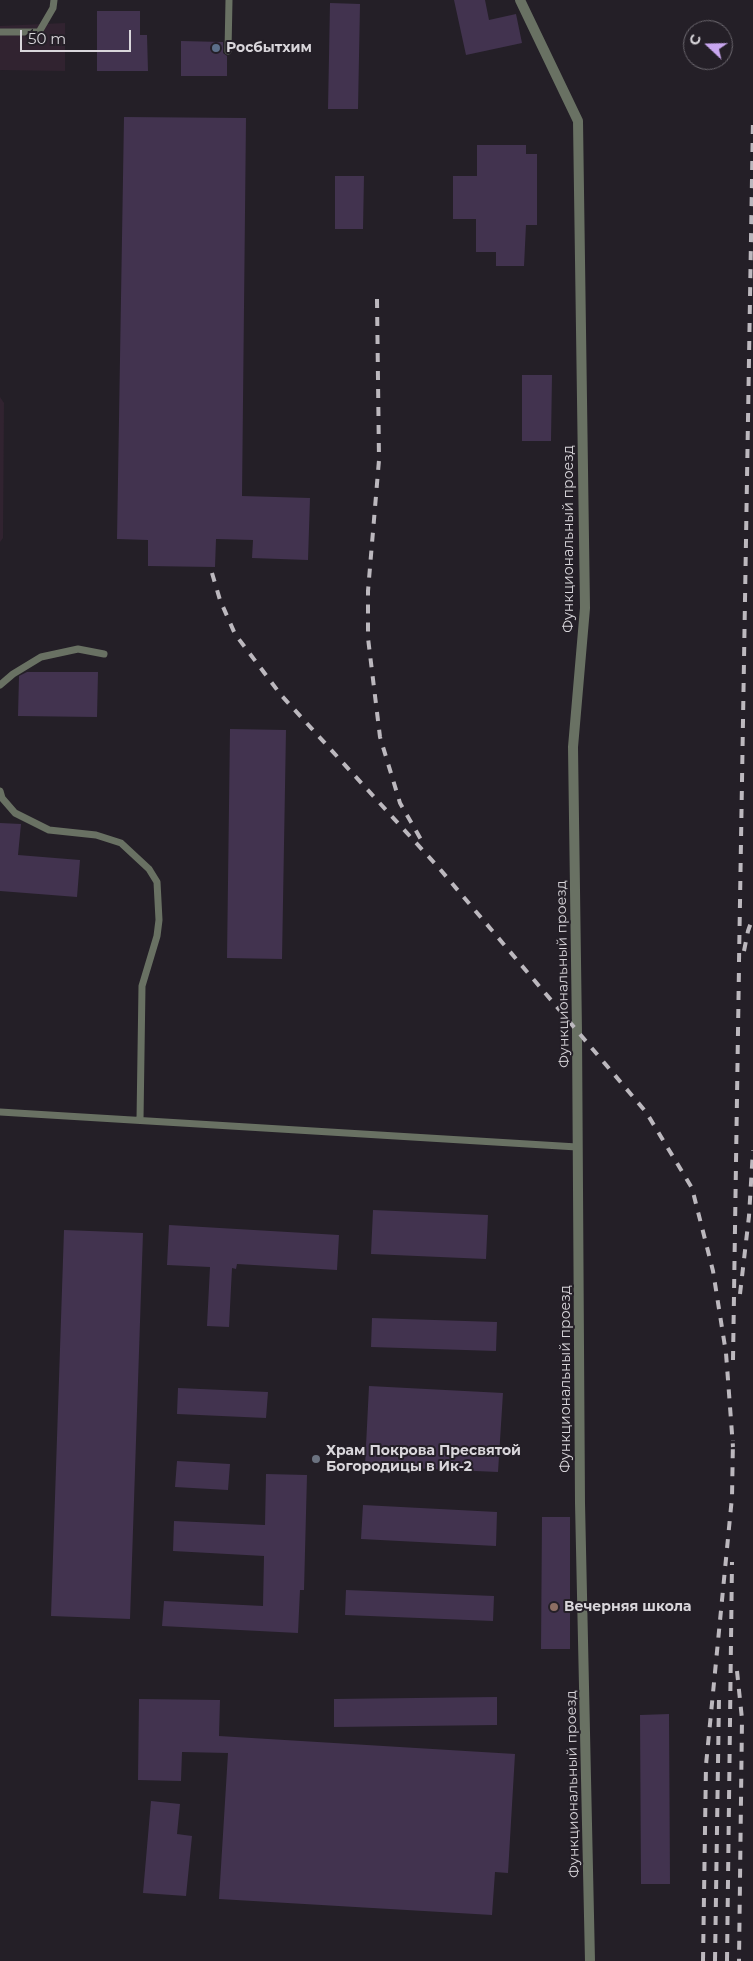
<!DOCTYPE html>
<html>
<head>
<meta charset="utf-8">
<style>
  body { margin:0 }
  #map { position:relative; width:753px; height:1961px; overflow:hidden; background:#241f27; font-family:Montserrat,sans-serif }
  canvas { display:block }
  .north { position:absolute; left:683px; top:20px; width:50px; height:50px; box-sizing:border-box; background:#241f27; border:1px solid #6c686f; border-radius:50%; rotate:291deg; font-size:14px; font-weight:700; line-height:20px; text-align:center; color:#d9d6db }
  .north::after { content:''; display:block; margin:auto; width:18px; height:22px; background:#c8a6ef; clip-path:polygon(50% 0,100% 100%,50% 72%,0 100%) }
  .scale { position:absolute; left:20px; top:30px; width:111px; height:22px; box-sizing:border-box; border:2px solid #d9d6db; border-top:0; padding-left:6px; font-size:15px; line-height:18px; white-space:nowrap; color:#d9d6db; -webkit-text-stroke:4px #241f27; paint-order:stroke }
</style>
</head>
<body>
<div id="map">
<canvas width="753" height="1961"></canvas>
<div class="north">С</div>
<div class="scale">50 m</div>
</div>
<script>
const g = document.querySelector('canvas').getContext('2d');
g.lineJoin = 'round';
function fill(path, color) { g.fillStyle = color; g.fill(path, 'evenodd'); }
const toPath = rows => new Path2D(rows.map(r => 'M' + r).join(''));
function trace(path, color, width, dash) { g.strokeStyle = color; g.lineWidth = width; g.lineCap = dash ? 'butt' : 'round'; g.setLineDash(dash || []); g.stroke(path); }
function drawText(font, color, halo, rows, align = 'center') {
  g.font = font + ' Montserrat,sans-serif'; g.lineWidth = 4; g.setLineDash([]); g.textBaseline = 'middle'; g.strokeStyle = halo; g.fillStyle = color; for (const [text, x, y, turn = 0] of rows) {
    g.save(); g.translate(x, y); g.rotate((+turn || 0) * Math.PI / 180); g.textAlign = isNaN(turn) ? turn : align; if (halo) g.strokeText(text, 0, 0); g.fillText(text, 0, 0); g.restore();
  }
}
const industrial = toPath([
  [65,23,65,71,0,70,0,26],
  [0,397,4,403,3,538,0,542]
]);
const building = toPath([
  [454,0,485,0,489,20,516,14,522,43,466,55],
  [330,3,360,4,358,109,328,109],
  [97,11,140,11,140,35,147,35,148,71,97,71],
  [181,41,223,42,223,53,227,56,227,76,181,76],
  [124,117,246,118,242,496,310,498,308,560,252,558,253,540,216,539,215,567,148,566,148,540,117,539],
  [477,145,526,145,526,154,537,154,537,225,526,225,524,266,496,266,496,252,476,252,476,219,453,219,453,176,477,176],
  [335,176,364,176,363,229,335,229],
  [522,375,552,375,551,441,522,441],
  [27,672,98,672,97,717,18,716,19,676],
  [230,729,286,730,282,959,227,958],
  [0,823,21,824,18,855,80,860,77,897,0,891],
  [373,1210,488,1215,486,1259,371,1254],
  [169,1225,339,1235,337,1270,237,1264,236,1269,232,1268,229,1327,207,1326,210,1267,167,1265],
  [64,1230,143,1233,130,1619,51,1616],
  [372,1318,497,1322,496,1351,371,1347],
  [369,1386,503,1393,498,1472,365,1466],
  [178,1388,268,1392,266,1418,177,1414],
  [177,1461,230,1464,228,1490,175,1487],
  [266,1474,307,1475,304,1590,300,1590,298,1633,162,1626,164,1601,263,1606,264,1556,173,1551,174,1521,265,1525],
  [363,1505,497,1512,496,1546,361,1539],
  [542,1517,570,1517,570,1649,541,1649],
  [346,1590,494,1596,493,1621,345,1615],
  [497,1697,497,1725,334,1727,334,1699],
  [139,1699,220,1700,219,1736,515,1754,508,1873,495,1872,492,1915,219,1899,228,1753,182,1752,181,1781,138,1780],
  [669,1714,670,1884,641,1884,640,1715],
  [151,1801,180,1804,177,1834,192,1836,186,1896,143,1893]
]);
const service = toPath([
  [0,32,39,32,53,8,54,0],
  [228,51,229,0],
  [0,685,13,674,41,657,78,649,104,654],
  [0,791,2,798,15,813,49,830,96,835,121,843,149,869,157,882,159,920,157,936,142,986,140,1120],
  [0,1112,577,1147]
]);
const minor = toPath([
  [520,0,578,121,585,608,573,747,577,1032,580,1503,590,1961]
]);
const rail = toPath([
  [377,299,379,460,368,591,368,638,380,737,400,803,423,843],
  [212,573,220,600,235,634,281,695,439,868,646,1112,692,1188,713,1271,726,1353,733,1447],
  [744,951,748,931,753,917],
  [739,962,753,118],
  [740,1294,749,1216,753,1150],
  [733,1360,739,966],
  [737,1671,742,1719,739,1961],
  [703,1961,706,1765,732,1497,733,1440],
  [715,1961,719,1698],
  [727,1961,732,1562]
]);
const markers = [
  [216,48,5,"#5c6f8a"],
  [316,1459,5,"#6b7280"],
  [554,1607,5,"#8d6e63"]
];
const poiNames = [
  ["Росбытхим",226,48],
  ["Храм Покрова Пресвятой",326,1451],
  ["Богородицы в Ик-2",326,1467],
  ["Вечерняя школа",564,1607]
];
const streetNames = [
  ["Функциональный проезд",569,539,-90],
  ["Функциональный проезд",563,974,-91],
  ["Функциональный проезд",566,1379,-90],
  ["Функциональный проезд",573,1784,-91]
];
fill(industrial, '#312330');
fill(building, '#42334f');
trace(service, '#697163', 7);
trace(minor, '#697163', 10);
trace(rail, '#bcb8be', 4, [9, 9]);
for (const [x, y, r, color] of markers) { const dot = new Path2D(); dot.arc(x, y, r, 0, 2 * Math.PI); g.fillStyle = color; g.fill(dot); trace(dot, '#241f27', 2); }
drawText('bold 14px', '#d9d6db', '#241f27', poiNames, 'left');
drawText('14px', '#d9d6db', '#241f27', streetNames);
</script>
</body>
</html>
